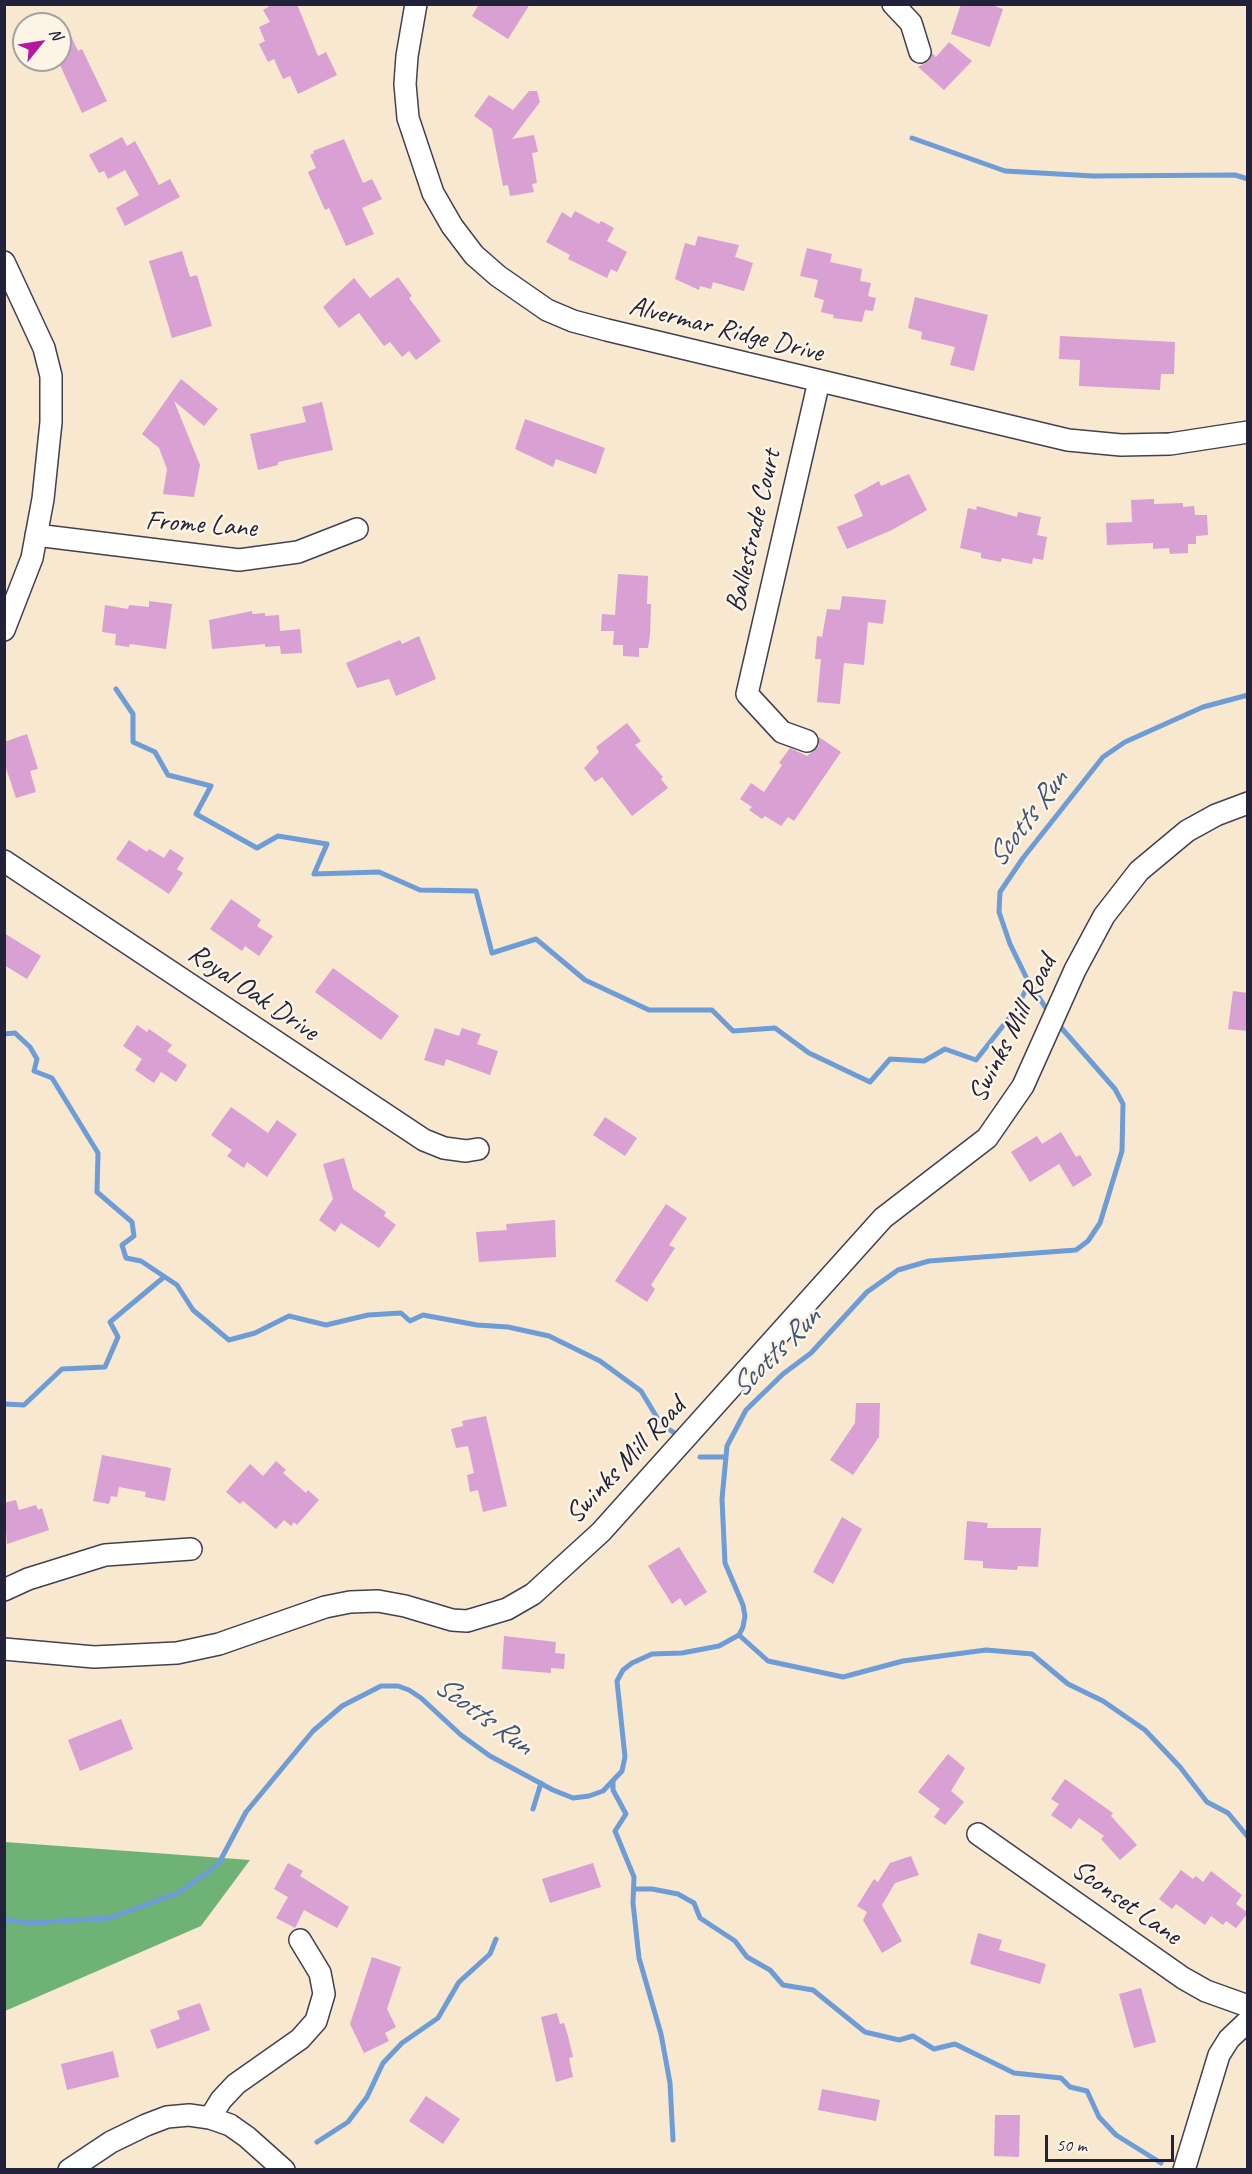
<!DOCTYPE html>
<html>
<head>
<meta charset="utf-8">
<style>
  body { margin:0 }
  #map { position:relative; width:1252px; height:2174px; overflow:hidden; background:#f8e8d0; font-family:Caveat,sans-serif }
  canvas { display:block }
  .frame { position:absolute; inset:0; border:6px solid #22223b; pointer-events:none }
  .north { position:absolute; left:12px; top:12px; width:60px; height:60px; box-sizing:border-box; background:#fcf5e5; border:2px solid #a5a1a1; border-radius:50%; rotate:60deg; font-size:16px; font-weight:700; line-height:24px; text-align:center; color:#22223b }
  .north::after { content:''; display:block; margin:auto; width:21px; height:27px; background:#b5179e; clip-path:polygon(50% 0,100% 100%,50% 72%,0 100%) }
  .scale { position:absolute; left:1045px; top:2135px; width:129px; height:27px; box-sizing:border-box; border:3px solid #22223b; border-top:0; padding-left:8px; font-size:18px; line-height:21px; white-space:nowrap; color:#22223b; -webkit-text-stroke:4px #fcf5e5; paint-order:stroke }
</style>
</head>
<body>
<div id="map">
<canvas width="1252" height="2174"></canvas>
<div class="frame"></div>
<div class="north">N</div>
<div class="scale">50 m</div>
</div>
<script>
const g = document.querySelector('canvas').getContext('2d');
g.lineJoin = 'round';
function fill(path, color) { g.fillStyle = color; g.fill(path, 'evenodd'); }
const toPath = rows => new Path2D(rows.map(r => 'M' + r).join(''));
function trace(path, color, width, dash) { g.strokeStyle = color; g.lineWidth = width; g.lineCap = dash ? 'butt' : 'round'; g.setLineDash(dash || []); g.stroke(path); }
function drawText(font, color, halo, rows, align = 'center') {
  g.font = font + ' Caveat,sans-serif'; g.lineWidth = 5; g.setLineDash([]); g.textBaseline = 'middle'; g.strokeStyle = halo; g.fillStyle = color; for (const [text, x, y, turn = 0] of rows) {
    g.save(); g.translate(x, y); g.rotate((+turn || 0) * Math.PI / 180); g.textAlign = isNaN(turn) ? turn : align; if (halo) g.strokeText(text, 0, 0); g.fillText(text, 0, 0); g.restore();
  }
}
const forest = toPath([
  [5,1842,250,1860,201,1926,5,2011]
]);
const stream = toPath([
  [912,138,1005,171,1093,176,1235,175,1248,179],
  [116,689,133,714,133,742,155,752,168,775,211,786,196,814,257,848,278,836,327,844,314,874,379,872,420,890,476,891,492,953,536,939,585,980,649,1010,712,1010,733,1031,775,1028,809,1053,870,1082,890,1059,924,1061,945,1049,976,1060,1017,1008,1029,983],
  [1050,1014,1029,983,1010,944,999,912,1000,892,1023,858,1103,757,1125,742,1203,707,1248,695],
  [4,1034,15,1033,30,1047,37,1059,34,1071,52,1078,98,1153,97,1192,132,1222,134,1236,122,1245,126,1258,141,1261,177,1285,193,1310,229,1340,255,1333,289,1316,326,1325,368,1315,401,1313,410,1321,423,1315,477,1325,508,1327,549,1336,600,1361,641,1391,661,1424,673,1432],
  [4,1404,24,1405,62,1369,105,1367,118,1337,110,1322,164,1277],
  [700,1457,726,1457],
  [739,1635,768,1661,843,1677,903,1661,986,1650,1032,1654,1068,1684,1103,1701,1145,1730,1180,1767,1207,1802,1228,1813,1248,1837],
  [613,1781,613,1790,626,1814,615,1831,634,1877,633,1903,639,1958,661,2034,670,2083,673,2140],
  [533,1809,541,1783],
  [634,1889,652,1889,678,1894,694,1903,700,1918,735,1941,747,1957,770,1970,783,1985,813,1990,865,2032,899,2040,913,2036,934,2049,955,2044,1014,2073,1061,2078,1070,2087,1087,2091,1099,2117,1116,2135,1161,2163],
  [4,1920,30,1923,110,1918,178,1893,210,1871,220,1861,246,1812,313,1731,342,1706,381,1686,398,1686,409,1690,421,1698,461,1735,490,1756,553,1790,573,1798,589,1796,603,1791,622,1771,625,1757,617,1681,623,1670,632,1663,652,1654,682,1653,719,1646,739,1635,743,1627,745,1616,743,1605,725,1563,722,1499,727,1446,746,1410,783,1374,811,1353,867,1292,898,1270,929,1261,1076,1250,1088,1241,1100,1223,1122,1151,1123,1104,1115,1089,1057,1023],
  [317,2142,348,2122,367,2097,383,2063,402,2043,438,2018,459,1982,490,1954,496,1939]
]);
const building = toPath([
  [273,4,297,4,318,56,326,52,337,75,298,94,290,76,283,79,274,59,268,62,259,44,265,41,259,27,270,22,263,10],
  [479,4,530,4,508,39,472,16],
  [961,4,989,4,1003,9,990,47,951,34],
  [70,34,78,51,82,49,107,101,82,113,60,65,60,39],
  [949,42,972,61,944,90,918,67,929,61,932,53,936,57],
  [529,91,537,91,540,102,512,139,534,135,538,152,532,153,537,183,532,184,534,192,510,196,508,185,503,186,492,129,474,116,489,95,513,110],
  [122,137,127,146,135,141,159,185,170,179,180,197,125,226,116,208,139,195,125,170,108,179,104,171,99,173,89,155],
  [344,139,363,183,372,179,382,199,362,208,374,234,346,246,329,208,325,210,308,172,316,168,310,155,314,153,313,151],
  [575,211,599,224,601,221,614,228,607,241,627,252,617,272,611,269,607,278,568,259,570,255,546,242,562,212,571,218],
  [698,236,739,245,735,257,753,263,744,291,713,282,711,289,700,286,699,290,675,279,685,243,695,246],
  [807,248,832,254,830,262,862,269,860,281,871,283,868,296,876,298,873,311,865,310,862,322,833,318,834,315,821,312,824,300,814,297,818,280,800,276],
  [182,251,190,277,197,275,212,326,172,338,149,261],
  [398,277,412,296,409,298,441,341,416,360,409,351,402,357,390,342,384,346,359,313,339,328,323,307,354,278,370,298],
  [915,297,988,315,974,371,950,365,955,347,921,339,922,332,908,328],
  [1060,336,1175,342,1174,374,1161,374,1160,390,1079,386,1080,360,1059,359],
  [181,379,218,409,204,426,174,401,200,465,194,497,163,494,167,469,159,448,142,434],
  [322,402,333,450,278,462,278,465,258,470,250,434,306,422,302,407],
  [525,419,605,448,596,474,556,459,553,467,515,449],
  [909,474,927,510,892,530,847,549,837,527,863,516,854,495,879,481,881,486],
  [1154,499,1154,504,1183,503,1183,507,1194,506,1195,515,1207,515,1208,535,1196,536,1196,544,1188,544,1188,553,1170,554,1169,548,1153,549,1153,543,1107,545,1106,523,1132,522,1131,500],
  [977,506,1017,517,1018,512,1041,517,1037,535,1047,537,1043,560,1033,558,1032,564,1002,558,1001,562,981,558,981,553,960,548,968,508,976,510],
  [618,574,648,576,647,604,651,604,650,635,648,648,639,648,639,657,623,656,623,645,613,645,614,631,601,631,602,614,615,615],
  [842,596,886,600,883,624,868,622,864,665,844,663,840,704,817,702,821,659,815,659,817,636,822,637,827,609,840,610],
  [149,601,172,604,166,649,130,644,129,647,115,645,116,634,102,632,105,605,128,609,129,605,149,607],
  [252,611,252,614,265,613,265,616,279,615,280,631,300,629,302,653,281,654,280,646,265,647,265,644,212,649,209,620],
  [419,636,436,679,396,696,389,679,357,688,346,663,400,640,402,644],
  [627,723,641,741,635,745,663,777,661,779,668,788,632,816,602,777,595,782,584,768,599,752,596,747],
  [27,734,38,769,30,771,36,792,16,798,4,762,4,742],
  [819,737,841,752,794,821,788,817,781,826,765,816,762,819,749,810,752,807,740,799,751,783,764,792,782,765,779,763,790,748,807,756,819,746],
  [129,840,147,852,149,849,164,858,170,849,184,858,177,869,183,873,169,894,116,859],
  [231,899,261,920,257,926,273,936,259,956,245,946,242,951,210,929],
  [4,933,41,956,27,979,4,965],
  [333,968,399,1016,381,1040,315,992],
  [1233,991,1248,993,1248,1031,1228,1029],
  [137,1025,147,1032,149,1029,172,1045,167,1051,187,1065,176,1082,161,1072,154,1083,135,1070,142,1059,123,1046],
  [435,1028,459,1036,462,1028,481,1034,477,1044,498,1051,490,1075,446,1059,444,1066,424,1060],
  [231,1107,268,1133,277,1120,297,1134,267,1177,247,1162,244,1168,227,1156,232,1150,211,1135],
  [605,1117,637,1138,625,1156,593,1135],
  [1061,1132,1076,1157,1080,1155,1092,1175,1073,1187,1059,1164,1030,1182,1011,1152,1037,1136,1042,1144],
  [344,1158,353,1189,386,1212,384,1216,396,1225,379,1248,341,1223,335,1232,319,1220,333,1199,323,1164],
  [666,1204,687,1218,669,1245,675,1248,651,1285,655,1289,647,1302,615,1281],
  [555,1220,556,1257,479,1262,476,1232,507,1230,506,1224],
  [856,1403,880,1403,879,1437,853,1475,830,1460,855,1423],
  [486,1416,507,1506,483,1512,478,1490,470,1492,467,1475,474,1473,468,1446,456,1448,451,1429,463,1426,462,1421],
  [102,1455,171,1468,165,1501,145,1497,146,1492,119,1487,117,1497,111,1496,109,1504,93,1501],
  [276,1461,286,1470,283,1473,306,1493,308,1490,319,1500,297,1525,294,1522,291,1526,284,1520,276,1529,243,1501,240,1504,226,1492,250,1464,263,1476],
  [16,1500,19,1510,36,1505,38,1510,42,1508,49,1530,7,1544,4,1503],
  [842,1517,862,1529,833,1584,813,1572],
  [967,1521,988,1523,987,1528,1041,1528,1038,1567,1018,1566,1017,1570,983,1568,983,1561,964,1560],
  [679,1547,707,1592,685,1606,680,1598,672,1604,648,1566],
  [504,1636,556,1642,555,1653,565,1654,564,1669,551,1668,551,1673,502,1669],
  [121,1719,133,1749,80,1771,68,1740],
  [948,1754,965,1768,951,1791,964,1802,945,1825,934,1817,940,1809,918,1792],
  [1065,1779,1113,1813,1111,1816,1137,1845,1120,1860,1101,1839,1104,1836,1079,1818,1071,1829,1051,1815,1059,1804,1051,1799],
  [911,1856,919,1875,895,1883,882,1905,902,1941,882,1953,863,1920,867,1912,857,1906,874,1879,878,1882,890,1863],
  [288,1863,303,1871,300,1876,349,1907,337,1928,304,1910,295,1928,276,1918,288,1897,274,1889],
  [593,1863,601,1887,550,1903,542,1879],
  [1181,1870,1193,1879,1196,1876,1203,1882,1211,1871,1242,1895,1236,1904,1248,1913,1236,1928,1226,1921,1223,1925,1211,1916,1205,1925,1176,1904,1172,1909,1159,1899],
  [978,1933,1002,1940,999,1950,1046,1964,1040,1984,970,1964],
  [372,1957,401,1967,387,2009,396,2027,385,2033,389,2041,364,2053,350,2024],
  [1141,1988,1156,2042,1134,2048,1119,1994],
  [200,2003,210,2030,157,2049,150,2030,180,2019,177,2011],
  [557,2013,560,2024,564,2023,568,2036,573,2057,569,2058,573,2077,556,2082,541,2017],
  [113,2051,119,2077,67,2090,61,2064],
  [822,2089,880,2100,876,2121,818,2110],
  [426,2096,460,2119,443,2144,409,2121],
  [995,2115,1020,2115,1019,2157,994,2156]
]);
const minor = toPath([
  [416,4,407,56,405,84,408,118,433,193,452,226,474,255,498,276,547,310,573,321,607,330,1068,440,1121,445,1170,444,1248,432],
  [893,4,911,23,920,52],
  [4,262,44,348,51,376,51,422,43,499,32,558,4,630],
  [36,535,239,560,298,552,357,529],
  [807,741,782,732,747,694,819,381],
  [4,861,424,1140,444,1148,466,1151,478,1149],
  [4,1590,28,1579,105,1555,191,1549],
  [4,1649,94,1657,177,1653,219,1644,325,1607,350,1602,378,1601,405,1606,452,1620,467,1621,507,1609,533,1594,601,1532,883,1218,987,1138,1023,1086,1075,970,1104,916,1139,871,1187,831,1216,815,1248,803],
  [978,1834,1183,1978,1206,1991,1248,2006],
  [210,2118,221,2100,236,2084,300,2039,316,2021,324,1994,320,1973,300,1940],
  [69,2170,111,2142,146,2125,167,2117,189,2115,210,2118,230,2125,247,2137,284,2170],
  [1184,2170,1219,2055,1229,2039,1248,2021]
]);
const streetNames = [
  ["Alvermar Ridge Drive",726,330,14],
  ["Frome Lane",201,525,4],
  ["Ballestrade Court",754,531,-77],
  ["Royal Oak Drive",253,993,34],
  ["Swinks Mill Road",1013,1029,-63],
  ["Swinks Mill Road",626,1461,-47],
  ["Sconset Lane",1126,1903,35]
];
const waterNames = [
  ["Scotts Run",1028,819,-53],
  ["Scotts Run",776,1353,-45],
  ["Scotts Run",483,1716,36]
];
fill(forest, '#6eb276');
trace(stream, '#6e9cd6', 5);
fill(building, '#d8a0d3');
trace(minor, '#424051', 24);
trace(minor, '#fff', 21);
drawText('28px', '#22223b', '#fcf5e5', streetNames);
drawText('italic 30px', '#405379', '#fcf5e5', waterNames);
</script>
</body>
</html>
